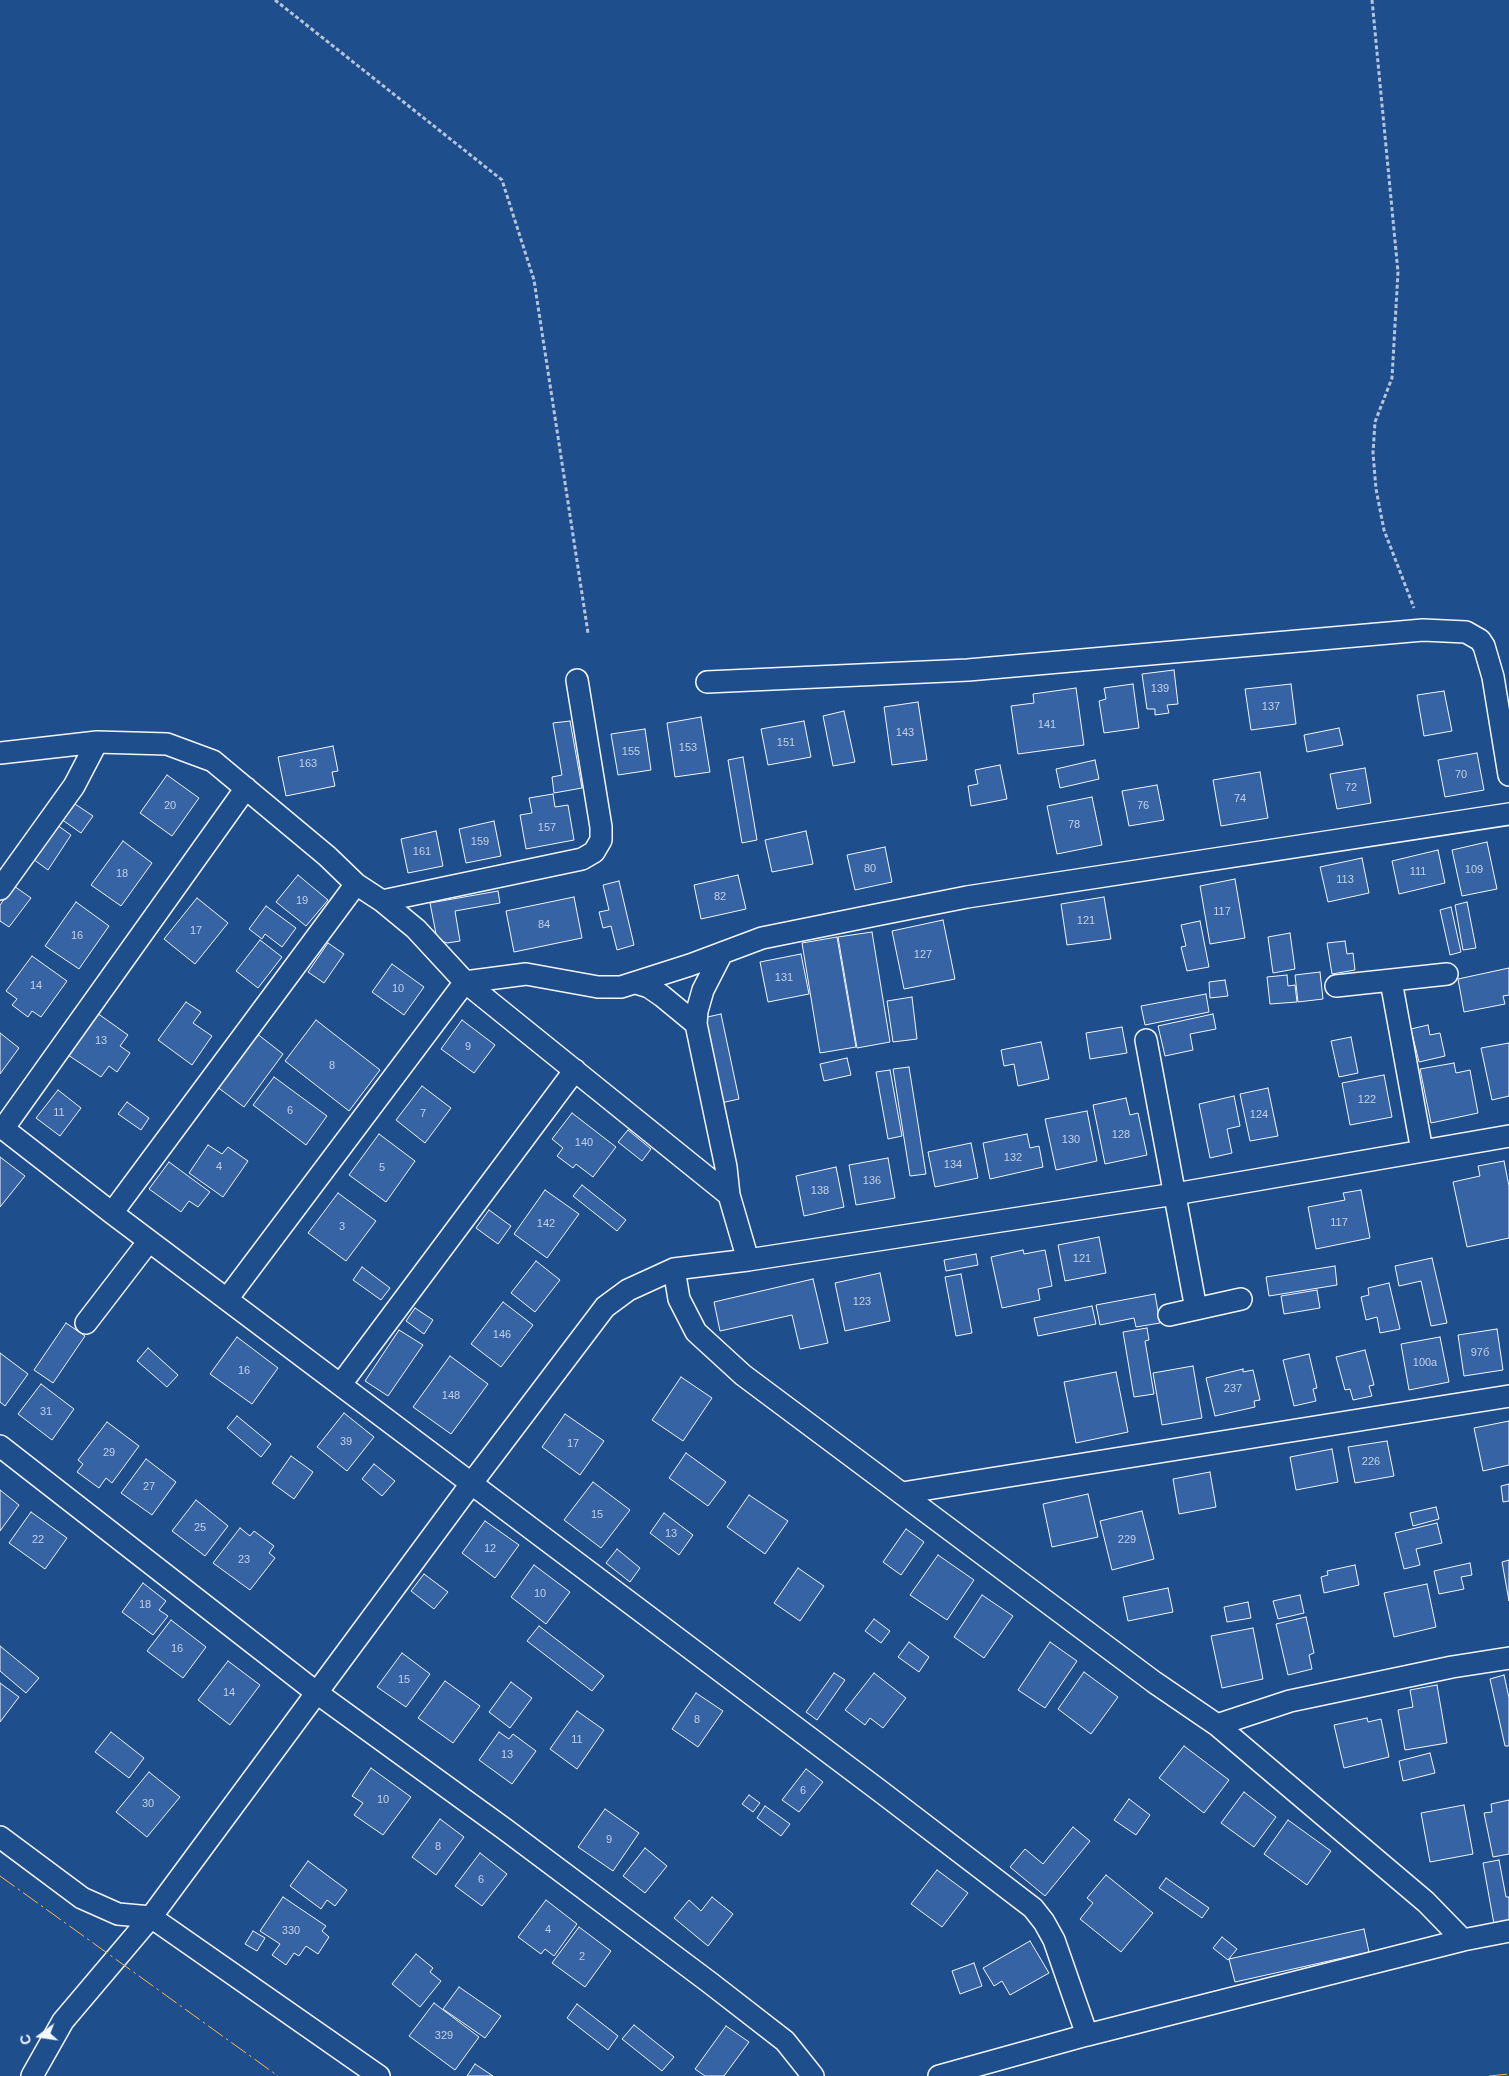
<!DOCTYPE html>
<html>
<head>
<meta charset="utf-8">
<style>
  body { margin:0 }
  #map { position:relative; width:1509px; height:2076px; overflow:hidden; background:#1f4e8c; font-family:Helvetica,sans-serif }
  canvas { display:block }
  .north { position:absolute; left:15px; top:2011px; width:50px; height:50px; -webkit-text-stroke:4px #1f4e8c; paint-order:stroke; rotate:256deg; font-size:14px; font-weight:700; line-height:20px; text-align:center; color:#f2f6ff }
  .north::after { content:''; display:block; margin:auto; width:18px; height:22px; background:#f2f6ff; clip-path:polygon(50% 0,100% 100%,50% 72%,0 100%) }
</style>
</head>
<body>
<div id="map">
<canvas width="1509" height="2076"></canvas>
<div class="north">С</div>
</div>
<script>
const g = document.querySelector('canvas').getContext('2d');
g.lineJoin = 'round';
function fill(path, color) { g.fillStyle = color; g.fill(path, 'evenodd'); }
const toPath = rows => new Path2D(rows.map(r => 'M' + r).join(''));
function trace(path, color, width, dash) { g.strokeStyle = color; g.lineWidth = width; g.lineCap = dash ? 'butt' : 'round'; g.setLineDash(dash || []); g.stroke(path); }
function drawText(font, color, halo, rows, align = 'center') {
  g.font = font + ' Helvetica,sans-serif'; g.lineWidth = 4; g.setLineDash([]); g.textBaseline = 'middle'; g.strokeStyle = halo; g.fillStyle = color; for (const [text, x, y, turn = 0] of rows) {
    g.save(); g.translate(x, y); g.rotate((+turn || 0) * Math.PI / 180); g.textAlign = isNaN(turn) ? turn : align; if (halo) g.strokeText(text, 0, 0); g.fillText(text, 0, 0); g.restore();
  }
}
const building = toPath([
  [1174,670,1178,704,1167,705,1169,713,1155,715,1155,709,1147,709,1142,674,1174,670],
  [1133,684,1139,728,1104,733,1099,701,1106,699,1104,688,1133,684],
  [1291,684,1296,724,1251,730,1245,689,1291,684],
  [1076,688,1084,745,1018,754,1011,706,1034,703,1033,694,1076,688],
  [1444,691,1452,731,1424,736,1417,695,1444,691],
  [918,702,927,760,892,765,884,707,918,702],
  [844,711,855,762,833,766,823,716,844,711],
  [701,717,710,772,675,777,667,723,701,717],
  [570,721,582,788,554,793,552,777,562,775,553,723,570,721],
  [804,721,811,757,768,765,761,729,804,721],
  [1339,728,1343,745,1307,752,1304,735,1339,728],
  [645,729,651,770,618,775,611,734,645,729],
  [333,746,338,771,332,772,335,786,286,796,278,757,333,746],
  [1477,753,1484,790,1445,797,1438,760,1477,753],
  [743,757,757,840,742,843,728,760,743,757],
  [1095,760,1099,779,1060,788,1056,769,1095,760],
  [1000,765,1007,799,971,806,968,786,978,784,975,770,1000,765],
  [1365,768,1371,803,1337,809,1330,774,1365,768],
  [1260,772,1268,818,1221,826,1213,780,1260,772],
  [167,775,199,798,172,836,140,813,167,775],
  [1157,785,1164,820,1129,826,1122,791,1157,785],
  [553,794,555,807,568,805,574,840,526,849,520,815,532,813,529,798,553,794],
  [1092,797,1102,845,1057,854,1047,806,1092,797],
  [72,802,93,816,81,833,61,819,72,802],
  [494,821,501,856,466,863,459,829,494,821],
  [57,825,71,835,48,870,33,859,57,825],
  [436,831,443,866,408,873,401,839,436,831],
  [806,831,813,864,772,872,765,840,806,831],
  [123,841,152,863,121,906,91,885,123,841],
  [1487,842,1497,889,1462,896,1452,850,1487,842],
  [885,847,892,882,855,890,847,855,885,847],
  [1438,850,1445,883,1399,894,1392,861,1438,850],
  [1362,858,1369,893,1328,902,1320,867,1362,858],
  [298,875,328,900,306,926,276,902,298,875],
  [738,875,746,909,701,919,694,885,738,875],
  [1235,879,1245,938,1210,944,1200,886,1235,879],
  [619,881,634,945,617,950,611,926,603,928,599,912,609,910,603,885,619,881],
  [14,886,31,898,9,927,0,921,0,905,14,886],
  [498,891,500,903,455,911,460,941,447,943,437,939,430,903,498,891],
  [574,897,582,938,514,952,506,911,574,897],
  [1104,897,1111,939,1067,945,1061,904,1104,897],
  [197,898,228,923,195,964,164,939,197,898],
  [76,902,109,926,79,969,45,946,76,902],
  [1467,902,1476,948,1463,950,1455,905,1467,902],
  [266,906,296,928,282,947,265,934,262,939,249,929,266,906],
  [1451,907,1461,952,1450,955,1440,910,1451,907],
  [943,920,955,979,904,989,892,931,943,920],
  [1200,921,1209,967,1187,971,1181,947,1186,946,1181,925,1200,921],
  [872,932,890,1042,857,1048,838,937,872,932],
  [1290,933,1295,969,1273,973,1268,937,1290,933],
  [837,937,856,1047,820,1053,802,943,837,937],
  [260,940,282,957,258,988,236,971,260,940],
  [1345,941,1347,954,1353,953,1355,970,1332,974,1327,943,1345,941],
  [328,943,344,954,324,983,308,972,328,943],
  [801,954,809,994,768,1002,760,962,801,954],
  [32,956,67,981,41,1017,32,1011,28,1017,12,1005,17,999,6,991,32,956],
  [392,964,424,987,404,1015,372,992,392,964],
  [1509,968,1509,995,1503,996,1505,1004,1464,1012,1458,979,1509,968],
  [1320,972,1323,999,1298,1002,1295,975,1320,972],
  [1287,975,1288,986,1295,985,1297,1002,1270,1004,1267,977,1287,975],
  [1225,980,1228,996,1210,998,1209,982,1225,980],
  [1206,994,1209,1012,1145,1025,1141,1006,1206,994],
  [912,997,917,1039,893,1042,887,1001,912,997],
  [186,1002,201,1012,193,1023,212,1036,192,1065,158,1040,186,1002],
  [97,1013,128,1035,120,1046,130,1053,117,1072,109,1066,101,1077,68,1055,97,1013],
  [721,1014,739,1099,721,1103,703,1018,721,1014],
  [1213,1014,1216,1029,1190,1034,1193,1050,1165,1056,1158,1026,1213,1014],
  [316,1020,380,1070,349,1111,285,1061,316,1020],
  [462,1020,495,1045,474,1073,441,1049,462,1020],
  [1428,1025,1430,1035,1440,1033,1445,1056,1419,1062,1411,1029,1428,1025],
  [1122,1027,1127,1053,1090,1059,1086,1033,1122,1027],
  [0,1033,19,1048,0,1074,0,1033],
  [256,1033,283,1054,244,1107,212,1083,256,1033],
  [1351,1037,1358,1073,1339,1077,1331,1041,1351,1037],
  [1041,1042,1049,1079,1018,1086,1014,1064,1004,1066,1001,1050,1041,1042],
  [1509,1043,1509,1096,1492,1100,1481,1048,1509,1043],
  [847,1058,851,1075,824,1081,820,1064,847,1058],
  [1454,1063,1456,1073,1470,1070,1478,1113,1431,1123,1420,1069,1454,1063],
  [909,1067,926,1174,910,1176,893,1069,909,1067],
  [890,1070,902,1136,888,1139,876,1072,890,1070],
  [1384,1075,1392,1117,1350,1125,1342,1083,1384,1075],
  [274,1077,327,1116,306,1145,253,1105,274,1077],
  [422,1086,451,1108,425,1143,396,1120,422,1086],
  [1268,1088,1278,1136,1250,1141,1240,1094,1268,1088],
  [58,1090,81,1108,60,1136,36,1118,58,1090],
  [1234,1096,1240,1126,1227,1129,1232,1153,1210,1158,1199,1104,1234,1096],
  [1126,1098,1130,1115,1138,1113,1147,1155,1105,1164,1093,1105,1126,1098],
  [127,1102,149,1118,141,1130,118,1114,127,1102],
  [1087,1111,1097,1161,1056,1170,1045,1119,1087,1111],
  [572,1113,616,1147,593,1177,576,1164,573,1168,557,1156,563,1148,552,1139,572,1113],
  [628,1130,651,1149,642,1161,618,1142,628,1130],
  [379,1134,415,1161,386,1202,349,1175,379,1134],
  [1027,1134,1030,1148,1039,1146,1043,1167,990,1179,983,1143,1027,1134],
  [971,1143,978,1178,935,1187,928,1152,971,1143],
  [208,1145,222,1154,228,1147,248,1161,223,1197,189,1173,208,1145],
  [0,1157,25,1176,0,1207,0,1157],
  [888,1158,895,1198,856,1205,849,1165,888,1158],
  [1504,1161,1509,1186,1509,1238,1467,1247,1453,1182,1480,1176,1478,1166,1504,1161],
  [169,1162,210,1192,198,1207,189,1201,181,1212,149,1189,169,1162],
  [836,1167,844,1207,804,1216,796,1176,836,1167],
  [582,1185,626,1220,617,1231,573,1196,582,1185],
  [545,1190,579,1214,547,1258,514,1234,545,1190],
  [1361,1190,1370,1238,1316,1249,1308,1207,1345,1200,1343,1193,1361,1190],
  [338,1193,376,1221,346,1261,308,1233,338,1193],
  [489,1210,511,1226,498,1244,476,1228,489,1210],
  [1099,1237,1106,1273,1065,1281,1058,1245,1099,1237],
  [1023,1250,1024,1254,1045,1250,1052,1286,1038,1289,1040,1300,1002,1308,991,1257,1023,1250],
  [976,1254,978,1265,946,1271,944,1260,976,1254],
  [1432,1258,1447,1323,1431,1326,1421,1281,1399,1286,1395,1266,1432,1258],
  [536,1261,560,1280,535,1312,511,1293,536,1261],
  [1335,1266,1337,1285,1269,1296,1266,1277,1335,1266],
  [362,1267,390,1288,381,1300,353,1280,362,1267],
  [880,1273,890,1321,845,1331,835,1283,880,1273],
  [961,1274,972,1333,956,1336,945,1277,961,1274],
  [813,1279,828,1343,800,1349,792,1315,720,1331,714,1302,813,1279],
  [1389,1283,1400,1329,1380,1333,1377,1317,1366,1320,1361,1297,1369,1295,1368,1288,1389,1283],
  [1317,1290,1320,1308,1284,1314,1281,1296,1317,1290],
  [1155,1294,1160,1323,1136,1327,1134,1318,1100,1325,1096,1305,1155,1294],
  [503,1302,533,1325,501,1367,471,1344,503,1302],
  [1092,1306,1096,1324,1038,1336,1034,1318,1092,1306],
  [415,1308,433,1320,424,1334,406,1321,415,1308],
  [66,1323,85,1336,53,1383,34,1370,66,1323],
  [1147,1328,1149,1340,1145,1341,1154,1394,1134,1397,1123,1332,1147,1328],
  [1497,1329,1503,1370,1464,1376,1458,1335,1497,1329],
  [399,1330,423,1345,388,1396,365,1381,399,1330],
  [237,1337,278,1368,252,1404,210,1374,237,1337],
  [1440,1337,1449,1382,1409,1390,1401,1344,1440,1337],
  [148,1348,178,1375,167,1387,137,1361,148,1348],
  [1365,1350,1374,1385,1369,1386,1372,1396,1353,1400,1350,1389,1345,1390,1336,1357,1365,1350],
  [0,1353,28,1374,5,1406,0,1402,0,1353],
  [1309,1354,1317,1388,1313,1389,1316,1401,1294,1406,1283,1360,1309,1354],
  [450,1356,488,1384,451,1434,413,1407,450,1356],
  [1193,1366,1202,1418,1162,1425,1153,1373,1193,1366],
  [1243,1369,1243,1372,1253,1370,1260,1400,1254,1401,1255,1407,1215,1416,1206,1378,1243,1369],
  [1116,1372,1128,1432,1076,1443,1064,1382,1116,1372],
  [681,1377,712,1398,683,1441,652,1420,681,1377],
  [41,1384,74,1409,52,1440,18,1414,41,1384],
  [344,1413,374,1437,347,1471,317,1447,344,1413],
  [565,1414,604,1441,580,1475,542,1447,565,1414],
  [237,1416,271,1444,261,1457,227,1428,237,1416],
  [1509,1421,1509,1465,1483,1471,1474,1428,1509,1421],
  [107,1422,139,1446,112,1483,106,1478,99,1488,77,1472,83,1464,78,1460,107,1422],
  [1387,1441,1394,1476,1355,1483,1348,1447,1387,1441],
  [1332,1449,1338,1482,1296,1490,1290,1457,1332,1449],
  [686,1453,726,1482,708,1506,669,1478,686,1453],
  [291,1456,313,1472,294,1499,272,1483,291,1456],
  [146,1459,176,1482,152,1515,121,1493,146,1459],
  [374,1464,395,1481,382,1496,362,1479,374,1464],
  [1210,1472,1216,1507,1179,1514,1173,1479,1210,1472],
  [593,1482,630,1510,601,1548,564,1520,593,1482],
  [1509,1484,1509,1501,1503,1502,1501,1486,1509,1484],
  [0,1490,19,1505,0,1531,0,1490],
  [1088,1494,1098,1537,1052,1547,1043,1504,1088,1494],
  [749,1495,788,1521,765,1554,727,1527,749,1495],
  [196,1500,228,1526,205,1556,172,1531,196,1500],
  [1436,1507,1439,1519,1413,1526,1410,1513,1436,1507],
  [1142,1511,1154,1559,1112,1570,1100,1521,1142,1511],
  [31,1512,67,1538,45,1569,9,1543,31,1512],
  [664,1513,693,1535,679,1555,650,1533,664,1513],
  [485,1521,519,1545,495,1578,462,1553,485,1521],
  [1437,1523,1442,1543,1416,1549,1420,1565,1404,1569,1395,1533,1437,1523],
  [240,1528,250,1536,254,1531,274,1546,269,1553,275,1558,250,1590,213,1563,240,1528],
  [906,1529,924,1542,901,1575,883,1562,906,1529],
  [617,1549,640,1568,630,1582,606,1563,617,1549],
  [938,1555,974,1580,947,1620,910,1595,938,1555],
  [1509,1560,1509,1601,1502,1562,1509,1560],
  [1470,1563,1472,1575,1461,1577,1464,1589,1439,1594,1434,1571,1470,1563],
  [534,1565,570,1592,546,1624,511,1597,534,1565],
  [1355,1565,1359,1585,1324,1593,1321,1577,1328,1575,1327,1571,1355,1565],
  [798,1568,824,1586,800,1621,774,1603,798,1568],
  [424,1574,448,1592,434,1609,411,1591,424,1574],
  [143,1583,166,1601,159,1610,168,1616,153,1635,122,1612,143,1583],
  [1427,1584,1436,1627,1394,1637,1384,1593,1427,1584],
  [1168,1588,1173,1612,1128,1621,1123,1597,1168,1588],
  [982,1595,1013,1616,984,1658,954,1637,982,1595],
  [1300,1595,1304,1613,1278,1619,1273,1601,1300,1595],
  [1248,1602,1251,1618,1227,1622,1224,1607,1248,1602],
  [1306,1617,1314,1653,1309,1655,1312,1669,1288,1675,1276,1624,1306,1617],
  [874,1619,890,1631,881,1643,865,1631,874,1619],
  [171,1620,206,1647,183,1678,147,1651,171,1620],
  [539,1626,604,1676,592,1691,527,1641,539,1626],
  [1253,1628,1263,1679,1222,1688,1211,1636,1253,1628],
  [909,1642,929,1657,919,1672,898,1657,909,1642],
  [1050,1642,1077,1661,1045,1708,1018,1690,1050,1642],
  [0,1646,39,1678,26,1693,0,1671,0,1646],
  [402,1653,430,1674,406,1707,377,1687,402,1653],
  [228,1661,260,1685,230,1725,198,1700,228,1661],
  [1084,1672,1118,1697,1091,1734,1058,1709,1084,1672],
  [834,1673,845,1680,817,1720,806,1712,834,1673],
  [874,1673,906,1698,883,1728,870,1718,865,1725,845,1710,874,1673],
  [1504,1675,1509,1698,1509,1746,1505,1746,1490,1679,1504,1675],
  [445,1681,480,1706,453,1743,418,1718,445,1681],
  [511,1682,532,1698,510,1728,489,1712,511,1682],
  [0,1683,19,1697,0,1722,0,1683],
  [1437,1685,1447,1743,1405,1750,1398,1710,1413,1707,1410,1690,1437,1685],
  [696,1693,723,1711,698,1747,672,1729,696,1693],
  [577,1711,604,1730,577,1769,550,1749,577,1711],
  [1367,1718,1368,1722,1381,1719,1389,1757,1344,1768,1334,1725,1367,1718],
  [111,1732,144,1758,129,1778,95,1752,111,1732],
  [499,1732,509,1739,513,1734,536,1751,512,1784,479,1760,499,1732],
  [1184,1746,1229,1780,1204,1813,1159,1778,1184,1746],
  [1430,1753,1435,1773,1403,1781,1399,1761,1430,1753],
  [371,1768,411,1797,383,1835,354,1815,363,1803,352,1796,371,1768],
  [806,1769,823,1782,799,1812,782,1800,806,1769],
  [149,1772,180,1797,147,1837,116,1812,149,1772],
  [1244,1792,1276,1817,1254,1847,1221,1823,1244,1792],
  [749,1795,760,1803,753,1812,742,1804,749,1795],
  [1129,1799,1150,1815,1136,1835,1114,1820,1129,1799],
  [1509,1800,1509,1854,1493,1857,1484,1813,1492,1812,1491,1804,1509,1800],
  [1464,1805,1473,1854,1430,1862,1421,1813,1464,1805],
  [765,1806,790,1824,781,1836,757,1818,765,1806],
  [605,1809,639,1833,613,1871,578,1847,605,1809],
  [440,1819,464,1837,436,1875,412,1857,440,1819],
  [1288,1820,1331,1851,1307,1885,1264,1854,1288,1820],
  [1073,1827,1090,1841,1045,1896,1010,1867,1025,1849,1043,1864,1073,1827],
  [645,1848,667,1866,645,1893,623,1876,645,1848],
  [480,1853,507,1874,482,1906,455,1886,480,1853],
  [1499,1860,1506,1897,1509,1897,1509,1921,1494,1924,1483,1863,1499,1860],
  [308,1861,347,1890,335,1906,327,1900,321,1909,290,1886,308,1861],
  [937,1870,968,1893,942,1927,911,1904,937,1870],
  [1106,1875,1153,1913,1121,1952,1080,1919,1093,1903,1087,1898,1106,1875],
  [1166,1878,1209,1908,1202,1918,1159,1888,1166,1878],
  [283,1897,326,1926,322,1931,329,1937,318,1954,306,1946,299,1956,294,1953,286,1965,272,1955,280,1944,260,1931,283,1897],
  [712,1897,733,1914,708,1946,674,1918,689,1900,701,1911,712,1897],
  [546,1900,577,1924,554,1956,545,1949,541,1954,518,1937,546,1900],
  [579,1927,611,1951,585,1987,552,1963,579,1927],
  [1364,1929,1369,1952,1235,1982,1229,1959,1364,1929],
  [253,1931,265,1938,257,1951,245,1944,253,1931],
  [1222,1937,1237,1949,1228,1960,1213,1948,1222,1937],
  [1030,1941,1049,1973,1010,1995,1002,1981,994,1986,983,1968,1030,1941],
  [416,1954,433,1968,430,1972,441,1981,420,2007,392,1984,416,1954],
  [974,1963,982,1986,960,1994,952,1971,974,1963],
  [459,1987,501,2016,485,2038,443,2009,459,1987],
  [434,2003,479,2037,455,2070,409,2036,434,2003],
  [577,2004,618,2036,608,2050,567,2018,577,2004],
  [634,2025,674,2057,662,2071,622,2039,634,2025],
  [726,2026,749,2042,724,2076,705,2076,695,2069,726,2026],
  [475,2064,493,2076,467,2076,475,2064]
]);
const path = toPath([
  [275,0,502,180,534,280,588,633],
  [1372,0,1398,272,1392,378,1375,422,1373,453,1376,489,1384,530,1414,608]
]);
const street = toPath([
  [707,682,968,670,1423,630,1466,632,1480,640,1484,646,1493,677,1509,775],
  [0,753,97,742,167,744,213,761,327,856,356,884,382,901,416,929,465,982,729,1195],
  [0,889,74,786,97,742],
  [382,901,582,859,594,852,601,840,601,827,577,680],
  [722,953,703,990,697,1011,696,1024,726,1167,729,1195,748,1260],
  [1391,981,1422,1151],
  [636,983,649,987,662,996,696,1024],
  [1336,986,1447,974],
  [1146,1040,1196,1309],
  [0,1126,112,1213,880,1791,1033,1908,1044,1922,1054,1940,1087,2035],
  [3,1129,246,788],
  [112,1213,356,884],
  [674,1269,679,1299,696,1332,743,1375,1154,1682,1217,1725,1426,1902,1463,1940],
  [227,1299,465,982,526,974,598,987,621,987,690,965,762,938,881,914,967,897,1509,814],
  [1169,1315,1241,1299],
  [86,1323,149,1241],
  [341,1384,575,1070],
  [0,1446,317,1693,506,1830,709,1982,785,2041,813,2076],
  [902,1493,1509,1396],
  [1217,1725,1290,1701,1452,1667,1509,1658],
  [0,1837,82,1898,118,1914,151,1917,379,2076],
  [32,2076,63,2021,151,1917,471,1484,605,1307,628,1290,674,1269,748,1260,1175,1194,1509,1136],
  [939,2076,1087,2035,1463,1940,1509,1931]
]);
const power = toPath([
  [0,1876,278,2076],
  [1489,2076,1509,2074]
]);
const numberNames = [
  ["139",1160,689],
  ["137",1271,707],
  ["141",1047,725],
  ["143",905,733],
  ["151",786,743],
  ["153",688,748],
  ["155",631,752],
  ["163",308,764],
  ["70",1461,775],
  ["72",1351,788],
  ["74",1240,799],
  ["20",170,806],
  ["76",1143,806],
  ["78",1074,825],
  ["157",547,828],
  ["159",480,842],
  ["161",422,852],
  ["80",870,869],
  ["109",1474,870],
  ["111",1418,872],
  ["18",122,874],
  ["113",1345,880],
  ["82",720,897],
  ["19",302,901],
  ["117",1222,912],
  ["121",1086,921],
  ["84",544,925],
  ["17",196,931],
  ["16",77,936],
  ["127",923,955],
  ["131",784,978],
  ["14",36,986],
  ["10",398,989],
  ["13",101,1041],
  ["9",468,1047],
  ["8",332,1066],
  ["122",1367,1100],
  ["6",290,1111],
  ["11",59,1113],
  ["7",423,1114],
  ["124",1259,1115],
  ["128",1121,1135],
  ["130",1071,1140],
  ["140",584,1143],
  ["132",1013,1158],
  ["134",953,1165],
  ["4",219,1167],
  ["5",382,1168],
  ["136",872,1181],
  ["138",820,1191],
  ["117",1339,1223],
  ["142",546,1224],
  ["3",342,1227],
  ["121",1082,1259],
  ["123",862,1302],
  ["146",502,1335],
  ["97б",1480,1353],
  ["100а",1425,1363],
  ["16",244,1371],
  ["237",1233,1389],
  ["148",451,1396],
  ["31",46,1412],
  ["39",346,1442],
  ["17",573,1444],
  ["29",109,1453],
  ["226",1371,1462],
  ["27",149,1487],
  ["15",597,1515],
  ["25",200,1528],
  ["13",671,1534],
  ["22",38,1540],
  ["229",1127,1540],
  ["12",490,1549],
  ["23",244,1560],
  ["10",540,1594],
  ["18",145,1605],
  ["16",177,1649],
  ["15",404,1680],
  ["14",229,1693],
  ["8",697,1720],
  ["11",577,1740],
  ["13",507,1755],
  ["6",803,1791],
  ["10",383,1800],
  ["30",148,1804],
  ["9",609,1840],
  ["8",438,1847],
  ["6",481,1880],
  ["4",548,1930],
  ["330",291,1931],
  ["2",582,1957],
  ["329",444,2036]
];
fill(building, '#3563a3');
trace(building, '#f2f6ff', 1);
trace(street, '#f2f6ff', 24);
trace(path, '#b3c4dc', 3, [4, 2.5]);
trace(street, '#1f4e8c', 21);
trace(power, '#ffb74d', 1, [18, 4, 2.5, 4]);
drawText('11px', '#c3d1e8', null, numberNames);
</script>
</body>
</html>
